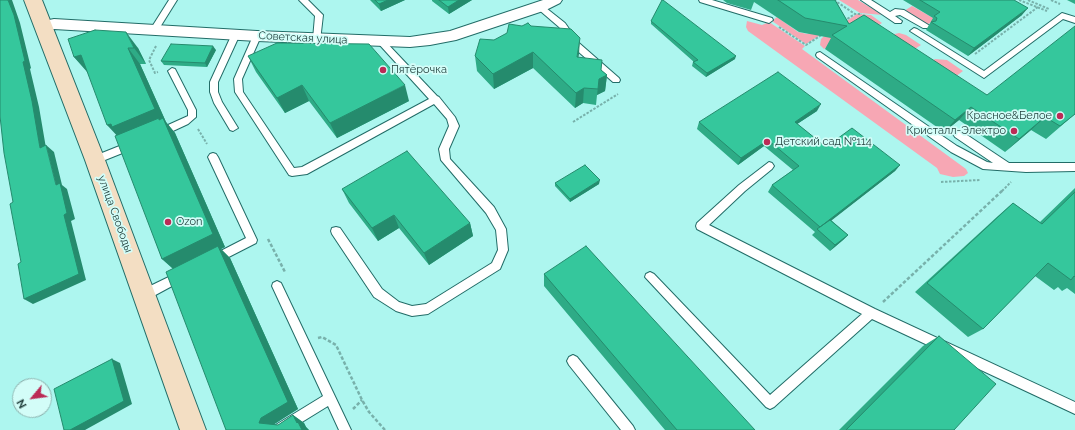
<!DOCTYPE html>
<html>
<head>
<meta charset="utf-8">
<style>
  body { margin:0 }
  #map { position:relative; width:1075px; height:430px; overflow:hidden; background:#adf6ef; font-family:Raleway,sans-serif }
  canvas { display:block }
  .north { position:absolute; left:12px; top:378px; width:40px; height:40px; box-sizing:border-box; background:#d3fdf8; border:1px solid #8db2ae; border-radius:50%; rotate:241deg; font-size:11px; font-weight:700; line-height:16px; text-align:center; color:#23413e }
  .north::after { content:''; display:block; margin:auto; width:14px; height:18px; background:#bb2b56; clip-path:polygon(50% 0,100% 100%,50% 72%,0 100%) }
</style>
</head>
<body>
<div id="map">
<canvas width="1075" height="430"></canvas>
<div class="north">N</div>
</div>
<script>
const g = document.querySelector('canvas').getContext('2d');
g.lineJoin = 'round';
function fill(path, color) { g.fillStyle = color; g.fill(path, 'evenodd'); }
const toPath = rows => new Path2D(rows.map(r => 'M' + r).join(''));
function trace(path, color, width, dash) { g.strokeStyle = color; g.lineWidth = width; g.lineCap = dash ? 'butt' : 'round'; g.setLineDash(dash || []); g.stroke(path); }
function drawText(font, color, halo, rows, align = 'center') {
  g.font = font + ' Raleway,sans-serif'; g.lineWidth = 3.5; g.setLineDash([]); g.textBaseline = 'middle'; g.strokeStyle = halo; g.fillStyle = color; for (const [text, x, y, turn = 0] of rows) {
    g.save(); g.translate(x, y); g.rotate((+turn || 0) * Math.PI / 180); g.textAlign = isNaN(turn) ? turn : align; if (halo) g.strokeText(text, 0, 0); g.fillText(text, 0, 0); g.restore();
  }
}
const green = toPath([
  [839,0,858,0,883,15,860,13],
  [912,6,935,19,927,25,904,11],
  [857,14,871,15,882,23,865,34,856,28,824,49,820,45,821,39,824,36],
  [777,17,798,32,807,34,826,22,833,27,806,44,772,21],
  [747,21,762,25,769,22,805,46,802,49,966,169,968,173,964,176,953,177,940,174,937,168,748,31,746,27],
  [899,33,906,35,921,45,901,58,880,44,895,34],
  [935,59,947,60,963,71,943,86,920,70]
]);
const pathFar1 = toPath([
  [834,0,855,14,862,14],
  [1019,0,1047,11],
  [1028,0,1049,9],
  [1051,0,1060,4],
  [844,21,855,14],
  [779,27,806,45,823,34],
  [156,46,149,60,155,73,158,72],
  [975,54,1038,7],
  [573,122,618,94],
  [198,129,207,144],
  [941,182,980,180],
  [1002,191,1011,182]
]);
const path = toPath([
  [268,239,285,272],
  [883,302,1003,190],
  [318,338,322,337,336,345,362,400,369,412,385,430],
  [353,409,362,400]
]);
const lane = toPath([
  [169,0,177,0,157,32,151,32,150,30,169,0],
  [299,0,308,0,323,15,320,41,317,42,313,39,315,16,299,0],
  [699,0,712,0,772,18,773,20,769,23,700,2,699,0],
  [861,0,871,0,890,12,895,9,904,10,930,26,929,28,923,28,900,15,895,16,902,21,901,23,895,23,861,0],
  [541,4,565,23,579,43,619,78,620,80,619,82,613,82,573,47,559,27,538,9,538,5,541,4],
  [1062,13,1075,17,1075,23,1063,19,984,78,910,31,914,28,917,29,984,71,1062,13],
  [236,31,240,34,218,82,218,92,222,102,238,128,233,131,230,130,214,103,210,92,210,82,232,34,236,31],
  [257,33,261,36,242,79,243,92,294,168,302,167,429,99,377,42,378,40,384,40,437,96,439,97,455,117,459,126,449,149,450,159,494,207,506,229,508,250,500,269,428,314,412,316,396,311,374,297,332,234,331,231,332,228,336,227,340,228,382,289,399,302,412,306,426,304,492,263,498,250,496,230,486,213,441,160,439,149,449,126,447,119,434,104,307,174,292,176,289,175,235,92,234,79,253,36,257,33],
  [820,52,957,146,987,162,993,163,955,137,953,134,955,131,961,131,1009,163,1075,163,1075,171,1026,172,983,169,951,152,817,57,816,55,817,53,820,52],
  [172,68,175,69,196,110,196,117,188,124,160,137,157,136,155,133,157,130,188,116,188,110,168,71,172,68],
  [132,141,135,142,137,145,135,148,95,164,92,163,90,160,92,157,132,141],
  [213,153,216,154,218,157,257,240,256,243,213,265,209,263,208,260,209,257,246,238,208,157,210,154,213,153],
  [769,162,772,163,774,166,772,169,745,191,709,225,875,309,1075,402,1075,414,872,319,774,407,770,409,766,407,645,277,646,274,650,272,654,274,770,395,862,314,697,229,696,226,697,223,739,185,769,162],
  [181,271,185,273,186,276,185,279,148,299,144,300,140,299,139,295,140,291,181,271],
  [277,281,281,283,351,430,339,430,328,406,289,430,272,430,274,426,323,396,272,286,273,283,277,281],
  [573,355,577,357,633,426,635,430,621,430,569,365,567,361,569,357,573,355]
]);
const street = toPath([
  [543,0,562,0,560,3,546,10,456,40,430,45,410,47,257,41,54,29,44,31,39,30,36,26,39,22,54,19,257,31,410,37,450,31,543,0]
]);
const secondary = toPath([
  [24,0,42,0,105,160,206,430,180,430,85,160,24,0]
]);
const wall = toPath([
  [370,0,405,0,381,11],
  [432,0,472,0,449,14,432,1],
  [723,0,835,0,849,24,987,95,1075,114,1046,139,1031,130,1005,152,959,120,944,132,825,49,831,38,799,32,754,2,751,10,727,3],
  [903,0,1014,0,1022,15,968,56,926,30,933,18],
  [1067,0,1075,0,1075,4],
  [651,21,735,59,706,77,692,66,693,62,694,62,651,24],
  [531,26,578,57,601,70,607,75,605,91,597,95,596,105,583,103,575,108,533,68,494,89,477,71,475,56,494,40],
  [95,30,138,48,146,64,140,64,166,122,175,133,225,247,221,249,230,258,298,409,274,424,278,425,293,415,304,423,306,427,309,430,226,430,173,269,162,259,117,136,87,71,74,57],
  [216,50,207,67,164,65,161,61],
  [248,56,409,101,337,138,309,101,285,113,256,72],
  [817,111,797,124,826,147,900,165,895,171,831,220,848,235,843,240,830,251,812,235,815,232,768,192,772,185,793,170,764,146,738,165,697,129,699,122],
  [555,183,599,184,570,202,555,186],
  [1075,188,1075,294,1067,288,1062,291,1058,287,1054,290,1035,276,983,329,968,337,915,292,999,215,1013,203,1040,222],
  [342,189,470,223,473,236,429,265,399,228,378,241,349,203],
  [544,274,755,430,665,430,544,286],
  [939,336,954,430,839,430,923,346]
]);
const shadedWall = toPath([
  [8,0,12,0,20,23,31,68,30,69,39,107,47,154,40,148],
  [388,0,405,0,381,11,379,4],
  [459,0,472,0,449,14,448,7],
  [1028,8,1022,15,968,56,974,48],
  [126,32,138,48,146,64,134,48],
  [580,38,579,54,576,73,577,57],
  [213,46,216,50,207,67,205,63],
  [128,48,140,64,166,122,175,133,225,247,221,249,230,258,298,409,273,425,259,423,176,271,162,259,121,140,107,125],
  [533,52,533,68,494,89,493,74],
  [81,55,88,73,74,57],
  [736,56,735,59,706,77,707,73],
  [607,75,605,91,597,95,599,79],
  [302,85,309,101,285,113,277,98],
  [405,85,409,101,337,138,330,123],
  [584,88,583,103,575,108,576,93],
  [821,104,817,111,791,128,795,122],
  [971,107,959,120,944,132,955,120],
  [1045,117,1031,130,1005,152,1019,139],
  [768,140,764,146,738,165,741,158],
  [46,145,54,152,62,185,67,189,75,219,71,221,86,280,33,304,24,299,56,185],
  [900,165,895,171,818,231,820,227],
  [600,180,599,184,570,202,570,199],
  [394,215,399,228,378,241,372,228],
  [470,223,473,236,429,265,424,253],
  [848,235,843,240,830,251,835,245],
  [112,359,120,363,132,404,85,430,70,430],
  [293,415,304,423,306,427,309,430,302,430,297,423]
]);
const building = toPath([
  [0,0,8,0,14,15,25,61,23,62,32,101,40,148,46,145,56,185,60,183,67,213,64,215,79,274,24,299,18,264,21,262,10,204,13,202,4,153,0,116,0,0],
  [375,0,388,0,379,4,375,0],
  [439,0,459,0,448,7,439,0],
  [662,0,663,0,736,56,707,73,693,62,698,60,651,21,662,0],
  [778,0,835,0,849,24,864,15,987,95,1075,26,1075,114,1060,126,1045,117,1019,139,971,107,955,120,832,35,847,26,805,18,778,0],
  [920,0,1014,0,1028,8,974,48,931,22,936,21,937,18,934,16,940,12,920,0],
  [528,23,531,26,571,29,580,38,577,57,602,60,601,70,607,75,599,79,598,89,584,88,576,93,533,52,493,74,475,56,480,39,494,40,507,33,509,24,522,26,528,23],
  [95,30,126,32,134,48,128,48,155,109,112,127,111,124,107,125,81,55,74,57,68,39,95,30],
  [277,43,369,44,405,85,330,123,302,85,277,98,248,56,277,43],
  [171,44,213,46,205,63,161,61,171,44],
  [778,72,821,104,795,122,826,147,852,128,900,165,820,227,772,185,799,166,768,140,741,158,699,122,778,72],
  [159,118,159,120,163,118,213,234,162,259,115,136,159,118],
  [407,151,470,223,424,253,394,215,372,228,342,189,407,151],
  [585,165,600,180,570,199,555,183,585,165],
  [1075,192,1075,277,1074,276,1071,280,1048,263,983,329,927,283,1013,203,1042,224,1075,192],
  [830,220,848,235,835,245,817,229,830,220],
  [218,246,288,402,261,418,259,423,278,425,293,415,297,423,298,422,302,430,226,430,166,272,218,246],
  [586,246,755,430,677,430,544,274,586,246],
  [939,336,996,384,954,430,846,430,939,336],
  [112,359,124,401,70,430,64,430,54,389,112,359]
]);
const markers = [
  [383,70,4,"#bb2b56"],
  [1060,116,4,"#bb2b56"],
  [1014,131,4,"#bb2b56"],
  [767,142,4,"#bb2b56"],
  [168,222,4,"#bb2b56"]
];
const streetNames = [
  ["Советская улица",303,38,3],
  ["улица Свободы",115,214,70]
];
const poiNames = [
  ["Пятёрочка",391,70],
  ["Красное&Белое",1052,116,"right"],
  ["Кристалл-Электро",1006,131,"right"],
  ["Детский сад №114",775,142],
  ["Ozon",176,222]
];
fill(green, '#f7a7b4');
trace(lane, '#226c67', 2);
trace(street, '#226c67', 2);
trace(secondary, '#226c67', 2);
trace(pathFar1, '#78b1ab', 2, [2.5, 1.5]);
trace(path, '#78b1ab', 2.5, [3.5, 2]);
fill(lane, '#fff');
fill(street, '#fff');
fill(secondary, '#f3dec3');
fill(wall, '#2eab86');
fill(shadedWall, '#258b6d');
fill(building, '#35c79c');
trace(building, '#258b6d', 1);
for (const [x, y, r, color] of markers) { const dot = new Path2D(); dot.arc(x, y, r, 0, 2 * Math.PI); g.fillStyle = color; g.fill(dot); trace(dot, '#d3fdf8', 1.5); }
drawText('11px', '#23413e', '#d3fdf8', streetNames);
drawText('11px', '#23413e', '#d3fdf8', poiNames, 'left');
</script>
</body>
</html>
